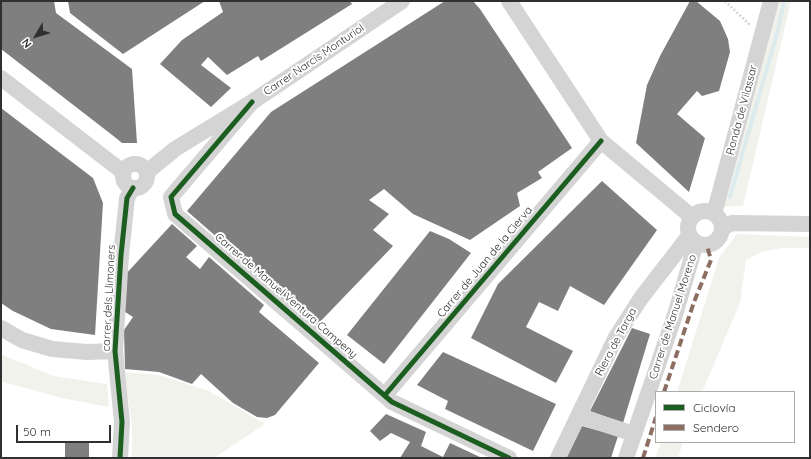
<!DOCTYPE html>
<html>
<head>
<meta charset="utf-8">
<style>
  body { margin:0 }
  #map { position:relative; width:811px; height:459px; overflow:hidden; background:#fff; font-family:Quicksand,sans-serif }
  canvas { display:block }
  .frame { position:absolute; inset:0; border:2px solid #303030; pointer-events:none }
  .legend { position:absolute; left:655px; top:391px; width:140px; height:52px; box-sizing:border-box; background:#fff; border:1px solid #acacac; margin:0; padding:5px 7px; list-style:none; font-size:12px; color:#303030 }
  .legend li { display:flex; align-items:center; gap:8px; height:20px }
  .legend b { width:20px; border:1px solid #acacac }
  .north { position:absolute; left:16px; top:16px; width:40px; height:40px; -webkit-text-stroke:3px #fff; paint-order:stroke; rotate:232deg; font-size:11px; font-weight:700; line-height:16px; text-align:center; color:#303030 }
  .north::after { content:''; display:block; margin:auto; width:14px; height:18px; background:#303030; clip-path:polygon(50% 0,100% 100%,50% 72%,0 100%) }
  .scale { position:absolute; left:16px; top:425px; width:95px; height:18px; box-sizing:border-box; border:2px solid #303030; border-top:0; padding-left:5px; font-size:12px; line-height:14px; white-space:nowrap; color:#303030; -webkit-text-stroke:3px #fff; paint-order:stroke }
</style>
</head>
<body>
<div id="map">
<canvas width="811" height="459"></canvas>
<div class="frame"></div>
<ul class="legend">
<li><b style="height:5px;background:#1b5e20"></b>Ciclovía</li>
<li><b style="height:5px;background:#8d6e63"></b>Sendero</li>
</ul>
<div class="north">N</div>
<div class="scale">50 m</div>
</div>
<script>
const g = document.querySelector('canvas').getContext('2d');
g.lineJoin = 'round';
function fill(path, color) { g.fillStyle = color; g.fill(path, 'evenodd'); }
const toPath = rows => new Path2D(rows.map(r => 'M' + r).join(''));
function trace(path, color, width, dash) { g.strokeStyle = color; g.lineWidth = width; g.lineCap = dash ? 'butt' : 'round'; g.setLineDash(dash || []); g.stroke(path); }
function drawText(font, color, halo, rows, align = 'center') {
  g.font = font + ' Quicksand,sans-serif'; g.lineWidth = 4; g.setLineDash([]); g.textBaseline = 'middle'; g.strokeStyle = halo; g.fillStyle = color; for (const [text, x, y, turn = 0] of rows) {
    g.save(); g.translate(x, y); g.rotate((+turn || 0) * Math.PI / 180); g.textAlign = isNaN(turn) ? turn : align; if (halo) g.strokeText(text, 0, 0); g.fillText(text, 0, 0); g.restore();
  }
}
const green = toPath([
  [777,1,791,1,743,206,721,207],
  [737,234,810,237,810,248,783,248,764,251,746,260,740,303,702,392,677,392,719,258],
  [1,354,53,376,107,384,109,407,62,398,7,383,1,381],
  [124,372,159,375,209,391,265,424,214,458,132,458,132,425],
  [661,442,683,442,678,458,655,458]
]);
const stream = toPath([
  [730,197,779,26,784,1]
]);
const building = toPath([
  [1,1,54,1,56,13,132,69,137,143,122,143,116,138,1,49],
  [68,1,205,1,123,54,70,13],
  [219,1,350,1,352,4,261,61,258,56,227,75,208,57,201,65,231,88,211,107,160,64,182,40,223,12],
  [445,1,473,1,480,9,572,148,538,172,542,178,517,193,520,206,470,240,413,214,384,189,369,200,389,214,373,230,393,246,317,325,187,211,271,112],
  [690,1,696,1,720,21,728,39,730,52,719,91,702,96,697,91,677,114,705,138,689,192,636,143,647,85,660,56],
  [1,108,93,178,103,203,95,335,51,329,13,311,1,303],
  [602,181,657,230,604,305,570,286,558,311,539,302,526,327,573,351,556,383,471,338,498,284],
  [172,224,197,246,186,257,200,269,209,257,264,305,259,312,319,363,275,415,267,418,257,417,233,403,201,374,192,384,159,372,125,369,124,330,133,317,122,310,124,276],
  [430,231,449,239,471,253,384,364,347,335],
  [632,328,650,334,623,423,590,411],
  [443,352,556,404,533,451,445,409,448,401,417,385],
  [386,414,426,432,421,446,443,457,450,443,482,458,400,458,410,442,391,433,380,441,370,431],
  [582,426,618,436,611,458,566,458],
  [65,442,89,442,89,458,65,458]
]);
const path = toPath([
  [725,1,750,25]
]);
const minor = toPath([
  [509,1,601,141,692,217],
  [1,78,123,172],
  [252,102,171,197,175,214,392,402,509,458],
  '123 176a12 12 0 1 1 24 0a12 12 0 1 1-24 0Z',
  [147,172,175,149,252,102,402,1],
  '688 228a17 17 0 1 1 34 0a17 17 0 1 1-34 0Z',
  [714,214,771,1],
  [722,228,732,223,810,224],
  [1,328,22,340,52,349,87,352,115,351],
  [385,395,601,141],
  [579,416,634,434],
  [120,458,122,422,115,351,121,255,127,198,133,188],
  [558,458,616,337,641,298,689,236],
  [626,458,675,315,696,243]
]);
const quiet = toPath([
  [664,392,694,302,711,260,707,246],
  [643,458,656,417]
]);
const cycleway = toPath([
  [252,102,171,197,175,214,392,402,509,458],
  [385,395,601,141],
  [120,458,122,422,115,351,121,255,127,198,133,188]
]);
const streetNames = [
  ["Carrer Narcís Monturiol",314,60,-34],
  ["Ronda de Vilassar",742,110,-75],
  ["Carrer de Juan de la Cierva",485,262,-50],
  ["Carrer de Manuel Ventura Campeny",286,296,41],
  ["carrer dels Llimoners",109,298,-87],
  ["Carrer de Manuel Moreno",673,317,-72],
  ["Riera de Targa",616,342,-62]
];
fill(green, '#f1f2ec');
trace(stream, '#dbebee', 4);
fill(building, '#7f7f7f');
trace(path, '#d3d3d3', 2.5, [2, 2]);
trace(minor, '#d4d4d4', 16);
trace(quiet, '#8d6e63', 4, [8, 4]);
trace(cycleway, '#1b5e20', 5);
drawText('11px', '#303030', '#fff', streetNames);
</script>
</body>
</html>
